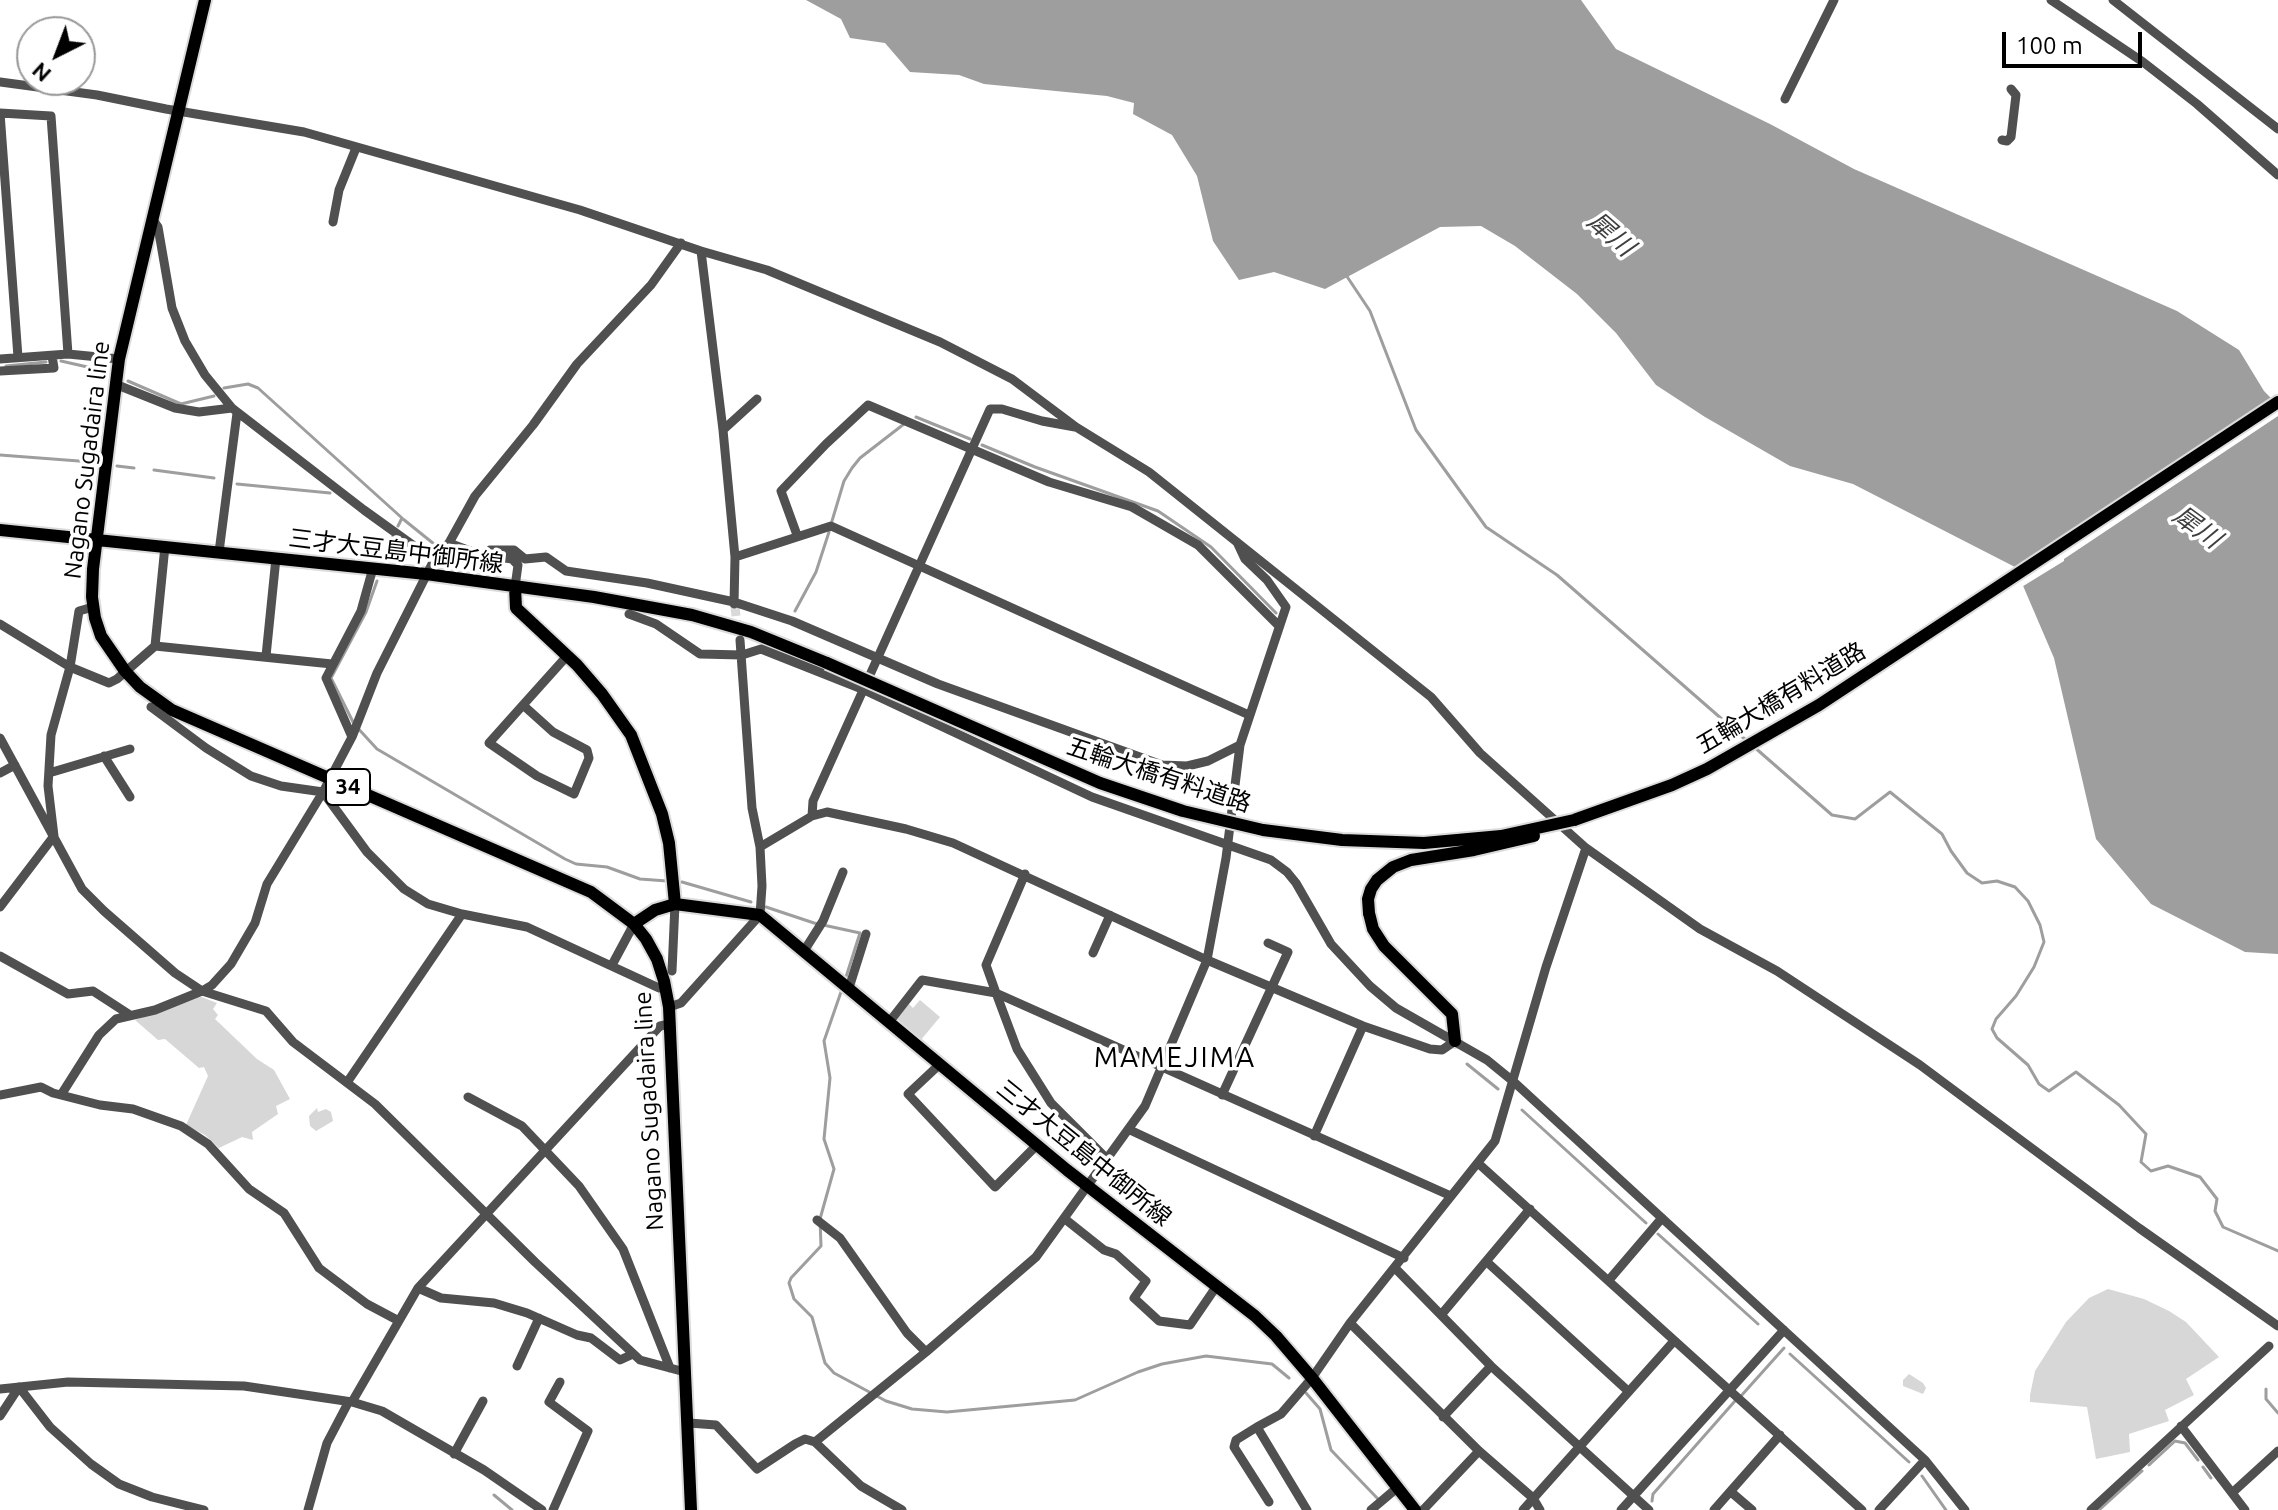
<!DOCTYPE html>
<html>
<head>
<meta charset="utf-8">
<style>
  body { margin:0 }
  #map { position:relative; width:2278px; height:1510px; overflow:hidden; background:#fff; font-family:Ubuntu,sans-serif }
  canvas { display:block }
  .north { position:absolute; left:16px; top:16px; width:80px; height:80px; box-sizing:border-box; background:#fff; border:2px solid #999; border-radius:50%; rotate:222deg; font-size:22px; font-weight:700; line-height:32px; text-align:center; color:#000 }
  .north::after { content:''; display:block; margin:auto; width:28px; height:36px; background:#000; clip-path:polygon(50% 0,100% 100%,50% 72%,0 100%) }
  .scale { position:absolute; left:2002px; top:32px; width:140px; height:36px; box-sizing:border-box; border:4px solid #000; border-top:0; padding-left:10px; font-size:24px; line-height:28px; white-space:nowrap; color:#000; -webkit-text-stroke:6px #fff; paint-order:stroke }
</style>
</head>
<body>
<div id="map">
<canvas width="2278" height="1510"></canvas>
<div class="north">N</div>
<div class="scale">100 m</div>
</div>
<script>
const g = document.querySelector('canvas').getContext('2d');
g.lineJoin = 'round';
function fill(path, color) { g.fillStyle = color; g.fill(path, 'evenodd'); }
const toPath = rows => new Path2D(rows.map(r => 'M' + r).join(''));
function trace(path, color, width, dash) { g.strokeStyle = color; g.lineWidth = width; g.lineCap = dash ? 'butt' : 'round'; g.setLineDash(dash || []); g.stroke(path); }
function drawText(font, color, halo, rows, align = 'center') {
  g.font = font + ' Ubuntu,"Noto Sans JP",sans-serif'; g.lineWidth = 7; g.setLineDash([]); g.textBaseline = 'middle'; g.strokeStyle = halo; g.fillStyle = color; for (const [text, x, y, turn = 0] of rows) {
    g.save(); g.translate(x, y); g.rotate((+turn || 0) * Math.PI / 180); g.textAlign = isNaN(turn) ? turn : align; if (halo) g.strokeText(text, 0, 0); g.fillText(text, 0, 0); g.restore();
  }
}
const green = toPath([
  [199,996,217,1003,213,1009,218,1015,215,1019,257,1059,274,1070,290,1099,276,1106,278,1114,252,1132,253,1140,242,1137,219,1148,205,1135,186,1125,208,1076,204,1067,199,1068,165,1039,158,1040,135,1020],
  [920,1000,940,1017,920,1041,898,1023,897,1019,909,1004,913,1008],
  [317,1108,318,1112,326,1109,331,1112,333,1121,316,1131,310,1126,309,1116],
  [2108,1289,2144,1299,2169,1311,2186,1322,2219,1357,2186,1379,2194,1395,2165,1410,2169,1421,2129,1434,2130,1452,2096,1459,2087,1407,2030,1402,2030,1395,2035,1371,2066,1322,2089,1298],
  [1909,1374,1923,1383,1926,1388,1923,1394,1903,1386,1903,1380]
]);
const water = toPath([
  [806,0,1581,0,1616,49,1770,124,1854,169,2177,311,2239,350,2264,391,2278,405,2278,954,2245,952,2151,904,2096,839,2054,658,2015,567,1853,484,1790,466,1705,417,1656,385,1616,333,1577,294,1515,246,1481,226,1440,227,1325,289,1274,272,1239,280,1213,241,1197,176,1172,135,1133,114,1134,103,1107,96,984,84,959,75,910,72,885,43,850,38,841,19]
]);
const pier = toPath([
  [2275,396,2278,399,2278,416,2064,559,2064,561,2020,588,2013,572]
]);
const stream = toPath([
  [1346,275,1370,311,1416,430,1486,527,1557,575,1747,741],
  [61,361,105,371],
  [6,366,46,362],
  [128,381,181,404,214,396],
  [224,388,248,384,258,388,402,518,398,526],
  [916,417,970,439],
  [982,445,1035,467,1158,511,1211,547,1276,613],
  [0,455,92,462],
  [117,466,134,468],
  [154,470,214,478],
  [237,484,330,493],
  [403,519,434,544],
  [832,521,844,481,852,468,860,458,904,424],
  [385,558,393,536],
  [377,581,366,612,331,678,354,724,377,749,565,859,576,864,607,867,640,879,667,881],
  [795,611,816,572,829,532],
  [1753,746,1832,815,1855,819,1890,792,1942,834,1951,851,1967,873,1982,883,1997,881,2015,887,2028,901,2040,925,2044,942,2034,967,2016,996,1996,1019,1992,1029,1997,1038,2028,1065,2039,1084,2049,1091,2076,1072,2119,1105,2146,1134,2141,1162,2151,1171,2168,1166,2200,1177,2217,1199,2215,1211,2223,1227,2278,1251],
  [682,882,751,902],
  [766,907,814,923,860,933,846,977],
  [841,992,824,1041,830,1078,824,1139,834,1169,820,1219,821,1246,791,1278,789,1283,794,1299,812,1317,825,1363,834,1373,886,1401,912,1409,947,1412,1075,1400,1138,1372,1162,1364,1206,1356,1272,1364,1289,1378],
  [1467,1064,1498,1089],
  [1522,1110,1646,1223],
  [1658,1234,1758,1324],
  [1790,1354,1909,1462],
  [2266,1389,2266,1399,2278,1413],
  [1306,1393,1320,1409,1331,1450,1378,1499],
  [1741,1396,1784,1348],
  [2149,1465,2175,1441,2185,1443,2198,1460],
  [2203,1467,2211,1478],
  [1922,1476,1946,1510],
  [494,1495,512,1510],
  [1652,1501,1653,1494,1735,1401],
  [2099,1510,2142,1471]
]);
const minorTunnel = toPath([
  [735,607,738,633]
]);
const minor = toPath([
  [2051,0,2143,62,2197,104,2278,175],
  [2113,0,2278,129],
  [0,82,97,95,166,109,304,132,580,210,701,251,767,270,940,342,1012,379,1076,427,1149,472,1431,697,1480,753,1586,848,1700,929,1777,971,1920,1065,2139,1228,2278,1326],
  [1785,99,1834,0],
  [2002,140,2007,141,2011,137,2016,95,2011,89],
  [152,219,158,227,172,308,185,341,205,375,232,408,364,510,414,546,436,556],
  [333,222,339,190,356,148],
  [701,251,723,430,735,557,734,604],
  [18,357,0,113,51,116,68,354],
  [0,359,68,354,119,359],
  [0,371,54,368,52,356],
  [115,384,175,408,199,412,232,408],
  [723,430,757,399],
  [797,535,781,491,826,444,868,405,1049,482,1132,507,1198,545,1279,626],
  [449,543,478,554,512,559,518,565,515,587],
  [490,550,514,550,525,559],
  [219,552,237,413],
  [735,557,831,526,1249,715],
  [525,559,546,557,566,571,647,583,734,602,792,621,938,684,1162,765,1187,766,1208,761,1240,745],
  [629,614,656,624,700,654,742,655,761,649,862,689,1092,797,1271,860,1287,872,1296,883,1331,944,1370,986,1396,1008,1487,1060,1514,1082,1925,1460,1965,1510],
  [0,624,70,667,109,683,117,679,155,646,165,546],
  [155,646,332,664],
  [266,656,276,558],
  [523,705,553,732,587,750,589,758,574,794,537,776,489,743,523,705,567,656],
  [151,707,206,748,251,776,281,786,323,792,367,852,404,889,428,904,462,914,527,927,659,988],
  [352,737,326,678,361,611,373,568],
  [0,738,82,889,104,911,175,973,202,991,266,1011,293,1042,375,1104,535,1262,640,1360,685,1372],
  [104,756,130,797],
  [0,773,15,765],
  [49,773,130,749],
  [812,816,813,801,990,409,1002,409,1042,421,1075,427],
  [760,847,812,816,827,812,906,829,953,843,1207,960,1363,1026,1430,1049,1442,1050,1455,1041],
  [1025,874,986,965,996,993,1451,1196],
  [0,907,54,836,48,786,51,735,70,667,79,611,93,607],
  [804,951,823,921,843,872],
  [1093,953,1110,915],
  [0,956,68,994,93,991,130,1015],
  [612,965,634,924],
  [672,971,675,904],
  [849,988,866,934],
  [669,1007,681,1003,760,915,762,886,760,847,752,808,740,640],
  [890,1021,922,980,996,993,1017,1049,1051,1103,1107,1159],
  [940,1064,908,1094,995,1187,1037,1145],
  [348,1081,462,914],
  [0,1095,41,1087,53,1093,100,1105,133,1109,181,1126,208,1144,249,1189,284,1213,319,1268,367,1304,399,1321],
  [61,1095,99,1035,116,1019,155,1010,202,991,212,985,231,964,255,923,267,884,323,792,352,737,377,673,436,556,449,543,475,496,533,425,577,364,651,285,681,243],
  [1222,1095,1288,952,1268,943],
  [468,1097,522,1126,579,1186,623,1249,670,1368],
  [1130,1130,1404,1258],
  [1314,1136,1363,1026],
  [1479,1164,1862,1510],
  [1065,1219,1104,1250,1116,1254,1146,1281,1134,1298,1159,1321,1190,1325,1216,1287],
  [817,1220,840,1238,907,1333,926,1352],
  [1487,1262,1628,1391],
  [1395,1268,1491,1366,1649,1510],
  [1609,1280,1662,1218],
  [418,1288,441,1298,494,1303,527,1313,577,1335,591,1338,620,1360,633,1354],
  [1441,1315,1530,1209],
  [1350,1323,1479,1451,1533,1498,1540,1510],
  [517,1366,539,1318],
  [0,1389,68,1382,244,1386,352,1402,382,1411,484,1470,542,1510],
  [352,1402,418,1288,660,1026,670,1024],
  [0,1416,19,1387,50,1427,91,1464,119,1484,152,1497,204,1510],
  [1443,1417,1491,1366],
  [689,1423,716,1425,757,1469,795,1444,805,1439,815,1442,926,1352,1036,1257,1145,1106,1207,960,1226,858,1240,745,1286,607,1267,580,1245,559,1237,542],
  [2181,1426,2245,1510],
  [1257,1427,1236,1440,1234,1447,1269,1502],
  [815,1442,861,1486,902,1510],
  [454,1454,483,1401],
  [1731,1492,1752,1510],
  [2232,1493,2278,1451],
  [308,1510,327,1443,348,1403],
  [553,1510,588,1431,549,1402,560,1382],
  [1307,1510,1257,1427,1281,1414,1312,1378,1350,1323,1495,1141,1546,967,1586,848],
  [1371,1510,1397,1488],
  [1423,1510,1479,1451],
  [1523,1510,1674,1341],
  [1621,1510,1784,1330],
  [1714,1510,1780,1435],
  [1879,1510,1925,1460],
  [2091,1510,2269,1346]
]);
const major = toPath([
  [205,0,119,359,93,569,92,597,95,618,101,636,125,671,140,687,172,710,591,892,634,924,646,939,657,959,664,981,669,1007,691,1510],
  [0,530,426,574,594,597,692,615,751,632,827,663],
  [515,587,516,608,577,665,602,694,631,735,662,814,669,843,675,904],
  [1574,820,1672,785,1707,769,1819,705,2278,402],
  [1369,913,1373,929,1384,946,1452,1014,1455,1041],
  [634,924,655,910,675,904,760,915,1067,1170,1255,1316,1276,1336,1312,1378,1415,1510]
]);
const majorBridge = toPath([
  [827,663,1100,783,1183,811,1263,830,1342,840,1424,843,1501,836,1574,820],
  [1369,913,1368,899,1371,889,1377,880,1393,867,1411,860,1474,850,1534,836]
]);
const shields = [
  [348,787,44]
];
const shieldNames = [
  ["34",348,787]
];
const streetNames = [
  ["Nagano Sugadaira line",87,460,-83],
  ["三才大豆島中御所線",396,551,7],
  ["五輪大橋有料道路",1781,698,-31],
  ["五輪大橋有料道路",1159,775,18],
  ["Nagano Sugadaira line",649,1111,-93],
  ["三才大豆島中御所線",1084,1153,39]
];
const waterNames = [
  ["犀川",1611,234,41],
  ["犀川",2197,527,36]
];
const quarterNames = [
  ["MAMEJIMA",1175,1058]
];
fill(green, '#d7d7d7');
fill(water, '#9e9e9e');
fill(pier, '#fff');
trace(stream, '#9e9e9e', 3);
trace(minorTunnel, '#d9d9d9', 9, [9, 4.5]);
trace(major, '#dbdbdb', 16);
trace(minor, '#505050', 9);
trace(major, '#000', 12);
trace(majorBridge, '#dbdbdb', 16, []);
trace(majorBridge, '#000', 12);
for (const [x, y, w] of shields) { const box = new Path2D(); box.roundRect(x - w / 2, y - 18, w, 36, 6); g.fillStyle = '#fff'; g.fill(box); trace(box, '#000', 2); }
drawText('bold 22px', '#000', null, shieldNames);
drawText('24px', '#000', '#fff', streetNames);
drawText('italic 26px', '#3f3f3f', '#fff', waterNames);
g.letterSpacing = '2px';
drawText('28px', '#000', '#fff', quarterNames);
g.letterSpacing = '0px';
</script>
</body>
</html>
